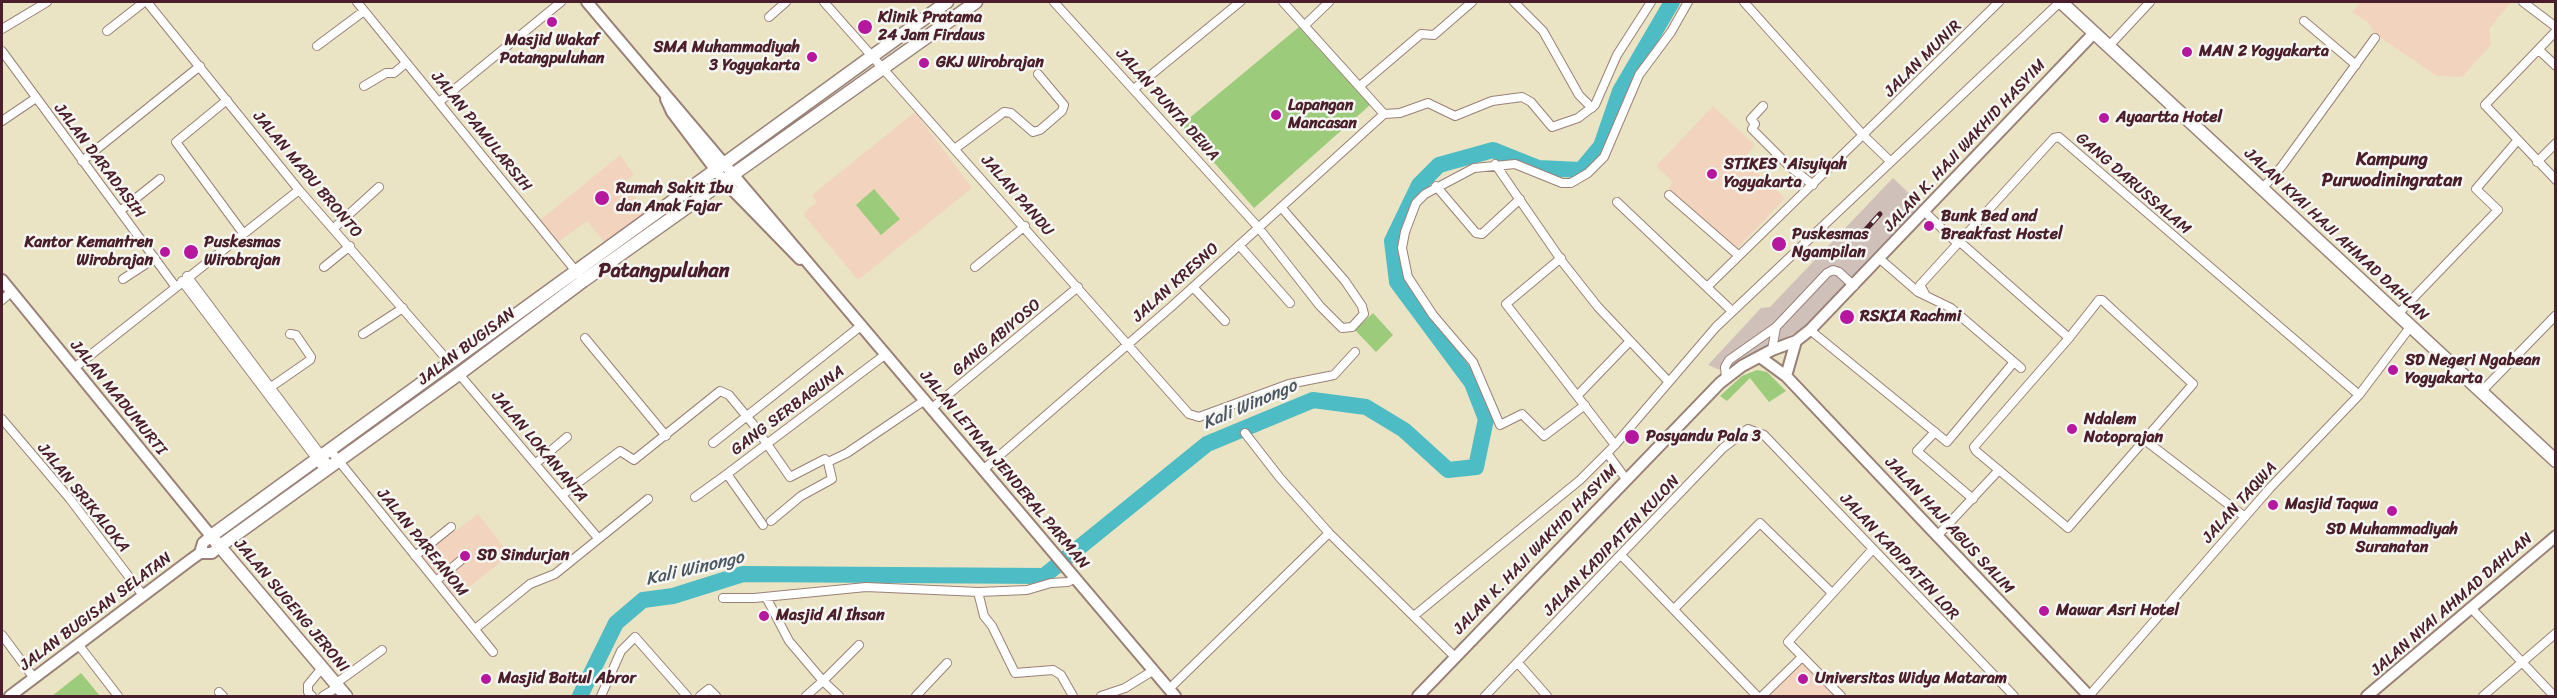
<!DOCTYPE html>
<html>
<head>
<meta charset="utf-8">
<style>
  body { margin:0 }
  #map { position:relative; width:2557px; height:698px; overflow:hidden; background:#eae3c4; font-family:Sriracha,sans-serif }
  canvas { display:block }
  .frame { position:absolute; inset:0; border:3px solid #4a1f2b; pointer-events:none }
</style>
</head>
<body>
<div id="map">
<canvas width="2557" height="698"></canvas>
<div class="frame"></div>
</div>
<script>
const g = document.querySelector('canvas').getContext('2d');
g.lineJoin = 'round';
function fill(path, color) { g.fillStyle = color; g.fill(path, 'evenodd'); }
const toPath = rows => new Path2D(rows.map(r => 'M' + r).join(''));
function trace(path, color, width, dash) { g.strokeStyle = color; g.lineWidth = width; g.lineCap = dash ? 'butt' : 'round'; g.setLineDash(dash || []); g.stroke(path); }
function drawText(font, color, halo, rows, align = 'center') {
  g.font = font + ' Sriracha,sans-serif'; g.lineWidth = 5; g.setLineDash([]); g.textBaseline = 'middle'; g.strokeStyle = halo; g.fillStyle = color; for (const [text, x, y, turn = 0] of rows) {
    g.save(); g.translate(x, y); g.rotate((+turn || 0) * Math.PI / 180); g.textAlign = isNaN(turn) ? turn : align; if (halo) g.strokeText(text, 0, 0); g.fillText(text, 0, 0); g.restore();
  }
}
const built = toPath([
  [2361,2,2511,2,2489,29,2491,45,2462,77,2437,76,2375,34,2368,22,2352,12],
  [1713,106,1755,145,1743,159,1785,198,1735,251,1668,189,1673,182,1656,166],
  [915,112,972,188,858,280,803,214,817,202,812,195],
  [620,155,634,175,624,183,647,213,605,243,587,221,557,243,539,221],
  [478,514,510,555,455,598,421,557],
  [1804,661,1839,696,1766,696]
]);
const industrial = toPath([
  [1893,178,1921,205,1817,315,1802,329,1723,371,1708,365,1761,308,1770,307]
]);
const green = toPath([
  [1299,27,1370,105,1254,208,1181,125],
  [874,189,900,219,881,235,856,205],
  [1373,313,1393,335,1376,352,1355,330],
  [1757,370,1767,372,1786,391,1769,402,1750,378,1727,401,1720,396,1742,376],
  [81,673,100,696,52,696]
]);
const river = toPath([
  [580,696,616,623,643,600,673,596,743,574,1044,576,1207,444,1313,400,1366,407,1404,430,1448,470,1476,467,1486,419,1472,383,1397,282,1392,241,1419,185,1439,165,1493,150,1538,168,1581,170,1601,146,1620,91,1672,2]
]);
const street = toPath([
  [147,2,299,190,450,363],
  [357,2,579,275],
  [824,2,1189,414,1199,417,1289,384,1334,375,1355,352],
  [1054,2,1258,227,1320,306,1342,328,1352,327,1364,314,1362,306,1345,281,1281,207],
  [1283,2,1384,114],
  [1514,2,1543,31,1579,95,1592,108],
  [1744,2,1863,135,1890,161],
  [2523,2,2556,27],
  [769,17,786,2],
  [2304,21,2356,65],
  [1305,25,1329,2],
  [2,29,47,2],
  [107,31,144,2],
  [2556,31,2485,105,2556,180],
  [317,46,364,11],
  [2108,47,2150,2],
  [2539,50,2556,66],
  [2,51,175,286],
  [364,86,386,73,394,73,406,63],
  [1360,86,1421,34,1434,35,1472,2],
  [1135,88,1240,2],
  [227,100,176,142,243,233],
  [439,102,561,2],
  [1763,106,1751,119,1755,124,1752,129,1789,166,1813,185],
  [1384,114,1400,113,1428,103,1455,116,1492,101,1522,97,1531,102,1552,127,1578,118,1595,105,1617,55,1651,2],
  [2,121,36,98],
  [956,148,1004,112,1011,113,1033,132,1040,130,1062,111,1064,105,1038,74],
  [82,161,200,66],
  [2537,162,2556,143],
  [1495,164,1564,264,1598,307,1668,381],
  [1436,186,1476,233,1482,234,1520,199],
  [2262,189,2282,166,2375,38],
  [1669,195,1738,255],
  [1617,202,1732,311],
  [120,211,160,179],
  [1924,211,1958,244],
  [334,228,379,187],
  [1960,242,2069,338],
  [1239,245,1290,303],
  [1561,258,1506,304,1615,445],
  [1880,259,1918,292,1951,308,2021,368],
  [324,267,350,246],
  [975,267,1025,226],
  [187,276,330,467],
  [123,279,155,258],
  [182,281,325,470],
  [1193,287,1225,321],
  [1707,287,1999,2],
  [1918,292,1925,294,1920,285,2054,138,2059,137,2359,395],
  [2,300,11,292],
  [2099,300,2102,300,2193,384,2068,528,1976,451,1974,447,2069,338,2099,300],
  [2398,314,2498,210,2476,189,2517,141],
  [1810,330,1947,442,2014,362],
  [363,334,403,308],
  [585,338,666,436],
  [1772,350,1776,327],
  [74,368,299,190],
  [459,374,598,538],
  [1726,378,1725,367,1729,360,1776,327,1827,273,1833,270,1839,272,1854,286],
  [271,387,310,360,311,357,296,335,290,334],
  [2482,391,2556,315],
  [1578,395,1630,341],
  [1585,405,1544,436,1522,414,1500,425,1473,362,1433,315,1408,277,1402,248,1405,232,1416,203,1425,194,1474,168,1515,164,1562,183,1571,183,1588,173,1604,157,1639,75,1671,32,1688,2],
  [932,408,1078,287],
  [2,419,70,499,142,594],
  [1935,432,1917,451,1973,499],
  [1245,433,1280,478,1329,533,1454,656],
  [2146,441,2245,517],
  [713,443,862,325],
  [330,450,493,652],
  [1607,453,1626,479],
  [535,464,567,437],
  [984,469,1171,307,1384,114],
  [562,495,620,451,634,460,720,391,729,395,753,424,790,477,825,459,828,462,847,453,925,400],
  [695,497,727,474],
  [771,521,801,496,832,479,828,462],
  [763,525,727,474,886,354],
  [1937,536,1999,470],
  [1621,555,1757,696],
  [415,556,451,527],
  [436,581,460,561],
  [766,597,789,641,823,681,859,645],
  [723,598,754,598,866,587,979,592],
  [2471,608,2554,696],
  [1674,609,1760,523,1832,593],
  [1415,615,1580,480,1615,445,1716,327,2060,2],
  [475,629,530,584,555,574,648,499],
  [2,635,34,678],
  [78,644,118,696],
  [1518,663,1547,696],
  [335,684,382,650],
  [1169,689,1329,533],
  [219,692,223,696],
  [312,696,308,692,308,685,322,668],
  [323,696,338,687],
  [601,696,621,651,635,637,687,696],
  [700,696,709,689,716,696],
  [806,696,823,681,839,696],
  [916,696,947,663],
  [1073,696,1061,675,1053,670,1015,673,992,626,984,616,979,596,979,592,1027,590,1051,583,1068,582,1075,578],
  [1101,696,1125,688,1154,670],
  [1485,696,1723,448,1748,429,1764,435,2014,696],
  [1762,696,1801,658],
  [1841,696,1788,642,1873,549],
  [2089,696,2270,488,2359,395,2411,326],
  [2483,696,2556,633]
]);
const secondary = toPath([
  [587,2,1175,696],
  [666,99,672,112,724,181,800,259],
  [2,280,211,536,203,543,200,553],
  [1760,357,1786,376,2089,696],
  [1786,376,1796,341],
  [10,696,189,561,200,553,212,553,220,546],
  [1418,696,1720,383,1742,366,1772,350,1796,341,1810,330,2093,34],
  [2367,696,2556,536]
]);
const primary = toPath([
  [2061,2,2556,461],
  [220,546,459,374,583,281,976,2],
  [346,696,211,536,947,2]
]);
const rail = toPath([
  [1860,236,1880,214]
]);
const markers = [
  [552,22,6,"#b5179e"],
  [865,27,8,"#b5179e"],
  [2187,52,6,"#b5179e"],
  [812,57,6,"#b5179e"],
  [924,63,6,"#b5179e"],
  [1276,115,6,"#b5179e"],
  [2104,118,6,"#b5179e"],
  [1712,174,6,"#b5179e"],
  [602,198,8,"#b5179e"],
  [1929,226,6,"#b5179e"],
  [1779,244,8,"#b5179e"],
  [165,252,6,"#b5179e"],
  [191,252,8,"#b5179e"],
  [1847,317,8,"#b5179e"],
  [2393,370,6,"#b5179e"],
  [2072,429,6,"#b5179e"],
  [1632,437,8,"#b5179e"],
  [2273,505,6,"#b5179e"],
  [2392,511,6,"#b5179e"],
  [465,556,6,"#b5179e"],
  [2044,611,6,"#b5179e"],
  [764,616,6,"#b5179e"],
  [486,679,6,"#b5179e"],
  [1803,679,6,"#b5179e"]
];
const poiNames = [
  ["Klinik Pratama",878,18],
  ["24 Jam Firdaus",878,36],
  ["Masjid Wakaf",552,41,"center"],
  ["Patangpuluhan",552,59,"center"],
  ["SMA Muhammadiyah",800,48,"right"],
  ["3 Yogyakarta",800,66,"right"],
  ["MAN 2 Yogyakarta",2199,52],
  ["GKJ Wirobrajan",936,63],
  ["Lapangan",1288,106],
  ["Mancasan",1288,124],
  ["Ayaartta Hotel",2116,118],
  ["STIKES 'Aisyiyah",1724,165],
  ["Yogyakarta",1724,183],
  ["Rumah Sakit Ibu",616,189],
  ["dan Anak Fajar",616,207],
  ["Bunk Bed and",1941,217],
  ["Breakfast Hostel",1941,235],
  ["Puskesmas",1792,235],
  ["Ngampilan",1792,253],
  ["Kantor Kemantren",153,243,"right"],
  ["Wirobrajan",153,261,"right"],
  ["Puskesmas",204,243],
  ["Wirobrajan",204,261],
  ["RSKIA Rachmi",1860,317],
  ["SD Negeri Ngabean",2405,361],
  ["Yogyakarta",2405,379],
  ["Ndalem",2084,420],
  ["Notoprajan",2084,438],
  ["Posyandu Pala 3",1646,437],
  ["Masjid Taqwa",2285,505],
  ["SD Muhammadiyah",2392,530,"center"],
  ["Suranatan",2392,548,"center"],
  ["SD Sindurjan",477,556],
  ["Mawar Asri Hotel",2056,611],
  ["Masjid Al Ihsan",776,616],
  ["Masjid Baitul Abror",498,679],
  ["Universitas Widya Mataram",1815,679]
];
const streetNames = [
  ["JALAN MUNIR",1923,59,-45],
  ["JALAN PUNTA DEWA",1167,105,48],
  ["JALAN PAMULARSIH",481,132,51],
  ["JALAN K. HAJI WAKHID HASYIM",1965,146,-47],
  ["JALAN DARADASIH",99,161,53],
  ["JALAN MADU BRONTO",307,175,50],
  ["GANG DARUSSALAM",2133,184,41],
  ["JALAN PANDU",1017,196,49],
  ["JALAN KYAI HAJI AHMAD DAHLAN",2336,235,43],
  ["JALAN KRESNO",1176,283,-42],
  ["GANG ABIYOSO",997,338,-40],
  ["JALAN BUGISAN",467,347,-37],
  ["JALAN MADUMURTI",118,398,51],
  ["GANG SERBAGUNA",788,411,-37],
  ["JALAN LOKANANTA",539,447,50],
  ["JALAN LETNAN JENDERAL PARMAN",1004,470,50],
  ["JALAN SRIKALOKA",83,498,51],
  ["JALAN TAQWA",2240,503,-48],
  ["JALAN HAJI AGUS SALIM",1949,526,47],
  ["JALAN PAREANOM",422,543,51],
  ["JALAN KADIPATEN KULON",1612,546,-46],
  ["JALAN K. HAJI WAKHID HASYIM",1536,550,-46],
  ["JALAN KADIPATEN LOR",1899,557,47],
  ["JALAN NYAI AHMAD DAHLAN",2452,605,-41],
  ["JALAN SUGENG JERONI",291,606,50],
  ["JALAN BUGISAN SELATAN",96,612,-37]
];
const neighbourhoodNames = [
  ["Kampung",2392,160],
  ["Purwodiningratan",2392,181]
];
const waterNames = [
  ["Kali Winongo",1250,405,-23],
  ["Kali Winongo",695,569,-13]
];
const quarterNames = [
  ["Patangpuluhan",664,272]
];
fill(built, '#f2d4be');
fill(industrial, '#cfc0ba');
fill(green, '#9ccc7b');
trace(river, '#4dbcc4', 16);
trace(street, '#9a8178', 10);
trace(secondary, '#9a8178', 14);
trace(primary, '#9a8178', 15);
trace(street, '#fff', 8);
trace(secondary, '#fff', 10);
trace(primary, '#fff', 12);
trace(rail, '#4a1f2b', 5);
trace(rail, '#f6f6f2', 3, [9]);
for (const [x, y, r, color] of markers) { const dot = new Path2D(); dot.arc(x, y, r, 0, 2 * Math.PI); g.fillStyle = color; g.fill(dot); trace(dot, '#f6f6f2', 2); }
drawText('bold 16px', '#4a1f2b', '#f6f6f2', poiNames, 'left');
drawText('16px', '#4a1f2b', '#f6f6f2', streetNames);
drawText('bold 18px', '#4a1f2b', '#f6f6f2', neighbourhoodNames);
drawText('italic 18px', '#4b5661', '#f6f6f2', waterNames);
drawText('bold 20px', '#4a1f2b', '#f6f6f2', quarterNames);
</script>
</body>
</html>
